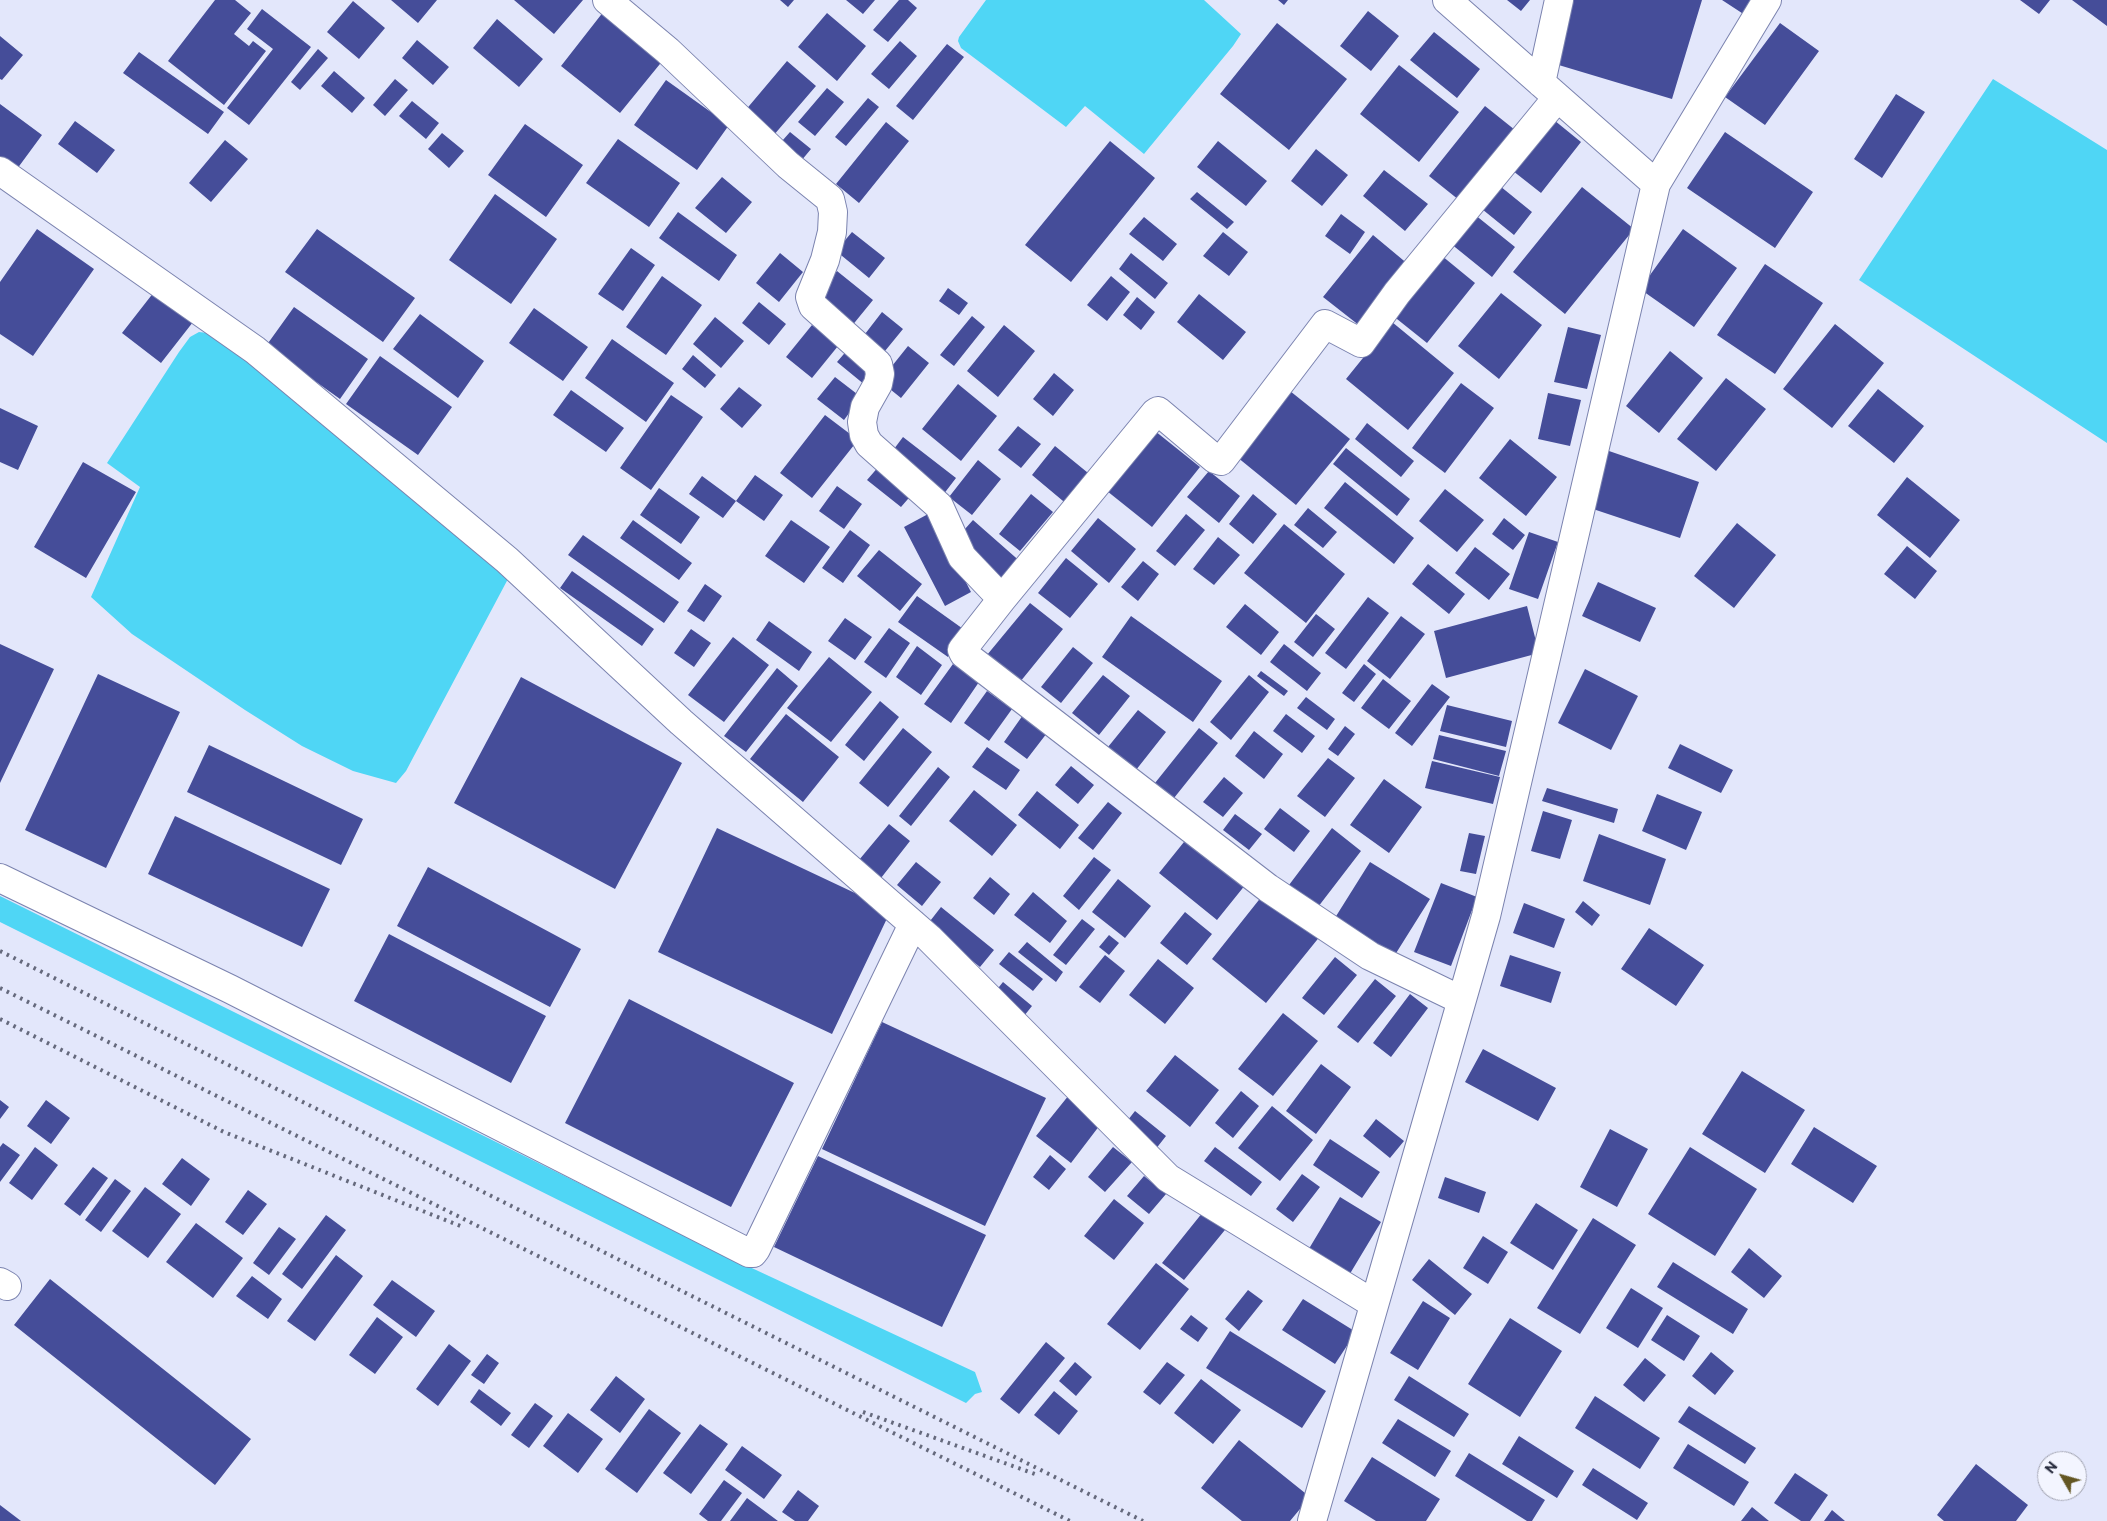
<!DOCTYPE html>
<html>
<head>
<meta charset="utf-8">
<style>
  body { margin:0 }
  #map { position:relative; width:2107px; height:1521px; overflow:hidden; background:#e3e7fb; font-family:Commissioner,sans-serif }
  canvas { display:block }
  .north { position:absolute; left:2037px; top:1451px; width:50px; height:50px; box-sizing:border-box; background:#f3f5ff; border:1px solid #a3a5b3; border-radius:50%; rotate:308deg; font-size:14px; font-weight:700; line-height:20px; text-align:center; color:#2a2e40 }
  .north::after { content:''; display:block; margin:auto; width:18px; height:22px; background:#635623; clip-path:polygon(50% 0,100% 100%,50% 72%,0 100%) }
</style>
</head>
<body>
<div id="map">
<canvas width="2107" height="1521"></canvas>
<div class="north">N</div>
</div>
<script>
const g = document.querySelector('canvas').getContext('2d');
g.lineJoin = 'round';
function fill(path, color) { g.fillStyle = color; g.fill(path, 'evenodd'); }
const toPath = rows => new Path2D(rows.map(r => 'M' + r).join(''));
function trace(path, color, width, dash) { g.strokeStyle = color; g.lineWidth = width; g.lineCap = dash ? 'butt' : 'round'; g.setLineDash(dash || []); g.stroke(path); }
const water = toPath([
  [986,0,1204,0,1241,34,1233,46,1144,154,1085,106,1066,127,961,48,958,41,959,37],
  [1993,79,2107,150,2107,443,1859,280],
  [199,332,216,334,509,577,406,771,396,783,353,771,302,746,245,710,132,634,91,597,140,487,107,463,179,352,190,337],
  [0,896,726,1256,975,1372,982,1392,975,1394,966,1403,0,922]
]);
const building = toPath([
  [215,0,235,0,251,13,234,34,249,46,253,41,266,51,224,105,168,61],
  [391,0,437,0,418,23],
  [514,0,583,0,554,34],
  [780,0,794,0,788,7],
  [846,0,875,0,863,14],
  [899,0,908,0,917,8,888,42,873,30],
  [1278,0,1288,0,1284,5],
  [1507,0,1530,0,1521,11],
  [1572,0,1702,0,1672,99,1552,63],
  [1722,0,1760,0,1748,17],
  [2020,0,2050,0,2039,14],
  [2072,0,2107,0,2107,26],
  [353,1,385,28,359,59,327,32],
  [262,9,311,47,249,125,227,108,273,49,247,29],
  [604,11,664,59,620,113,561,66],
  [1368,11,1399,36,1371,71,1340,46],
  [827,13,866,46,837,81,798,47],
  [497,19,543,59,519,87,473,48],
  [1277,23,1347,79,1289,150,1220,94],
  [1780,23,1819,51,1765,125,1725,97],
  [1434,32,1480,69,1457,98,1410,60],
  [0,36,23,55,2,80,0,79],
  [417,40,449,67,433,85,402,58],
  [900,41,917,56,889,89,871,74],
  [947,44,964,57,913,120,896,106],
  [318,49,328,58,300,90,291,82],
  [139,52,224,112,208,134,123,73],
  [787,61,816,86,773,136,744,112],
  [1399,65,1459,112,1419,162,1360,114],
  [334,71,365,98,352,113,321,86],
  [395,79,408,90,385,116,373,105],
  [666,80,729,125,697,170,634,125],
  [827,88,844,102,815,136,798,122],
  [1896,94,1925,112,1882,178,1854,159],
  [868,98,879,107,846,146,835,137],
  [412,101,439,123,426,139,399,116],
  [0,104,42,135,17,169,0,157],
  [1485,106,1515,130,1459,200,1429,176],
  [1549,116,1581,142,1541,193,1508,167],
  [75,121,115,150,97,173,58,144],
  [886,122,909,141,859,203,836,184],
  [525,124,583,165,546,217,488,175],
  [790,132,811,149,796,167,775,149],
  [1725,132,1813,192,1775,248,1687,188],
  [442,133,464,151,449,168,428,149],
  [618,139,680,183,649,227,586,183],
  [225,140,248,159,211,202,189,183],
  [1110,141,1155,178,1071,282,1025,245],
  [1218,141,1267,181,1246,206,1197,167],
  [1316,149,1348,175,1322,206,1291,181],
  [1384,170,1428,204,1405,231,1363,196],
  [722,177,752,202,726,233,695,208],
  [1495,182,1532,212,1514,235,1477,205],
  [1582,187,1634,229,1565,314,1513,272],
  [1197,192,1234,222,1227,229,1190,199],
  [495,194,557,239,511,304,449,260],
  [1469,210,1515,247,1492,277,1445,239],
  [678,212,737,255,719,281,659,238],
  [1341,214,1365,232,1350,254,1325,236],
  [1144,217,1177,244,1163,261,1129,234],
  [37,229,94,269,33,356,0,334,0,282],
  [317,229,415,298,383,342,285,272],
  [1683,229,1737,268,1694,327,1640,289],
  [852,232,885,258,869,278,836,251],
  [1223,232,1248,252,1229,276,1203,256],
  [1373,235,1409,265,1360,326,1323,297],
  [631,248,655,265,623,311,598,294],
  [1436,251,1475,283,1427,343,1387,311],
  [780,253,803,272,779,302,756,283],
  [1131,253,1168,283,1155,299,1119,269],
  [1765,264,1823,303,1775,374,1717,335],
  [837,271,873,300,851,327,815,298],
  [662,276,702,305,666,355,626,327],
  [1111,276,1130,292,1107,321,1087,305],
  [948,288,968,303,959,315,939,301],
  [154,292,193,322,161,363,122,333],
  [1501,293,1542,325,1499,379,1458,346],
  [1199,294,1246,332,1223,360,1177,322],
  [1137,297,1155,312,1141,330,1123,315],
  [759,302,786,324,769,345,742,323],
  [294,307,368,359,340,399,266,346],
  [534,308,588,347,563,381,509,343],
  [882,312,903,329,885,351,865,334],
  [420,314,484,361,458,398,393,349],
  [972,316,985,327,954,366,940,355],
  [715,317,744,341,721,368,693,344],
  [1392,322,1454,373,1408,430,1346,379],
  [1835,324,1884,363,1832,428,1783,389],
  [812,325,838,346,812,378,786,357],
  [1004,325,1035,351,998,397,967,371],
  [1568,327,1601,335,1587,389,1554,382],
  [612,339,674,383,646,422,585,378],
  [908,346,929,363,901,398,880,381],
  [849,348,876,370,865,385,837,362],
  [1670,351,1703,378,1659,433,1626,406],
  [693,355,716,375,705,388,682,369],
  [380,356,452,407,418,455,346,404],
  [1054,373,1074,390,1053,416,1033,399],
  [835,377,861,397,844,420,817,399],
  [1726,378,1766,409,1716,471,1677,439],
  [1461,383,1494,408,1445,473,1412,448],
  [958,384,997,416,961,461,922,429],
  [739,387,762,405,742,428,720,409],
  [1878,389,1924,426,1894,463,1848,426],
  [571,390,624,428,606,452,553,415],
  [1290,391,1350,439,1296,505,1237,457],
  [1548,393,1581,400,1570,446,1538,439],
  [671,395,703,417,651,490,620,468],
  [0,408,38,426,18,470,0,462],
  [825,415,858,440,812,498,780,473],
  [1367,423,1414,461,1401,477,1355,439],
  [1018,426,1041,444,1021,468,998,450],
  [1150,427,1200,467,1152,527,1102,487],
  [903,437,956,478,943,495,891,453],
  [1510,439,1557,477,1526,516,1479,478],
  [1055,446,1093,477,1069,506,1032,475],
  [1346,448,1410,499,1397,516,1333,464],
  [1609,451,1699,482,1680,538,1590,508],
  [978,460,1001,479,972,515,949,497],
  [83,462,136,492,86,578,34,547],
  [880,465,914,492,901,507,867,480],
  [1209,471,1240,496,1219,523,1187,497],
  [755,475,783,495,764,521,736,501],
  [702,476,736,501,723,518,689,494],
  [1907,477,1960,520,1930,558,1877,515],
  [1345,482,1414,538,1394,564,1324,508],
  [837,486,862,504,844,529,819,511],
  [659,488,700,517,681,544,640,515],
  [1445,489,1484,520,1457,552,1419,521],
  [1031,494,1053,512,1020,551,999,534],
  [1253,494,1277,514,1253,544,1229,524],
  [1308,508,1337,532,1323,548,1294,525],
  [930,513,971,592,945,606,904,527],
  [1186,514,1205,530,1175,566,1156,551],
  [1098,518,1136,549,1109,583,1071,551],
  [1504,518,1525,535,1513,550,1492,534],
  [633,520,692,563,679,580,620,538],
  [791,520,830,547,804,583,765,556],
  [973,520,1023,564,1007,583,956,539],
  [1737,523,1776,555,1734,608,1694,576],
  [1284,524,1345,574,1306,623,1244,573],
  [850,530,870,545,843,583,822,568],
  [1529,532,1558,542,1538,599,1509,589],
  [583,535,679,602,664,623,568,555],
  [1218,537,1240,555,1214,585,1193,569],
  [1907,546,1937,571,1915,599,1884,574],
  [1475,547,1510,574,1489,600,1455,573],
  [879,550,922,584,900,611,857,576],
  [1066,558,1098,584,1070,618,1038,593],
  [1143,561,1159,574,1138,601,1121,587],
  [1428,564,1465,594,1449,614,1412,584],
  [572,571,654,629,642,646,560,588],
  [1598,582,1656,608,1640,642,1582,616],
  [705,584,722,596,704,622,687,611],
  [917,596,966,631,948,657,898,622],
  [1368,597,1389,613,1346,669,1325,653],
  [1030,603,1063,629,1020,682,987,655],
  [1245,604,1279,632,1261,655,1226,627],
  [1527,606,1539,653,1446,678,1434,631],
  [1316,614,1335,629,1313,657,1294,642],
  [1131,616,1222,681,1193,722,1102,657],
  [1401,616,1425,634,1390,679,1367,661],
  [845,618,872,637,855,660,828,641],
  [769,621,812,652,799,671,756,640],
  [889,628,910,643,886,678,864,662],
  [691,629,711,643,694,667,674,653],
  [733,637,769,665,724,722,688,695],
  [0,644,54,669,0,783],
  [1284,644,1321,673,1307,691,1270,662],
  [917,646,942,665,921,695,896,677],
  [1073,647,1093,663,1061,703,1041,687],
  [829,657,872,692,831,742,787,708],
  [953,664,979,682,951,723,924,704],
  [1364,664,1376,674,1354,702,1342,693],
  [777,668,798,686,746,752,724,736],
  [1585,669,1638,696,1611,750,1558,723],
  [1261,671,1288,691,1284,696,1257,676],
  [98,674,180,712,106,868,25,830],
  [1103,675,1130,696,1099,735,1072,713],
  [1249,675,1269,692,1231,740,1210,722],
  [521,677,682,763,615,889,454,803],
  [1383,679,1411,701,1389,729,1361,708],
  [1432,684,1450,697,1412,746,1395,733],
  [987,691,1012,709,989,741,964,723],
  [1306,697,1335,719,1327,730,1297,708],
  [880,701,899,717,864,761,845,745],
  [1447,705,1512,721,1506,747,1440,731],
  [1138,710,1166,732,1136,770,1108,747],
  [786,714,839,757,803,802,750,759],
  [1286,714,1315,736,1302,753,1273,731],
  [1023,715,1047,733,1027,759,1004,742],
  [1345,726,1355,734,1338,756,1328,749],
  [903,728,932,752,888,807,859,783],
  [1199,728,1218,743,1170,803,1151,788],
  [1254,731,1283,754,1264,779,1235,756],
  [1439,735,1506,751,1499,776,1433,759],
  [1680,744,1733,770,1721,793,1668,768],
  [209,745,363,819,341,865,187,792],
  [987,747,1020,770,1006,790,972,767],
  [1328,758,1355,778,1325,817,1297,796],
  [1432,761,1500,777,1493,804,1425,788],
  [1071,766,1094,785,1078,804,1055,785],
  [938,767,950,777,911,826,899,816],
  [1224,777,1243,793,1223,817,1203,802],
  [1384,779,1422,807,1389,853,1350,825],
  [1547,788,1618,809,1614,823,1542,801],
  [974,790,1017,825,992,856,949,821],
  [1037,791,1079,825,1060,849,1018,815],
  [1657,794,1702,812,1686,850,1642,831],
  [1108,802,1122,813,1093,850,1078,838],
  [1280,808,1310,831,1294,852,1264,829],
  [1543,811,1572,820,1560,859,1531,851],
  [1235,814,1262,834,1249,850,1223,830],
  [175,816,330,889,302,947,148,874],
  [889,824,910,841,881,878,859,860],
  [717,828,891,910,832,1034,658,952],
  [1332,828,1361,851,1318,907,1289,885],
  [1469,833,1485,836,1476,874,1460,871],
  [1599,834,1666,859,1650,905,1583,881],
  [1188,837,1246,884,1217,920,1159,873],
  [1094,857,1111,870,1079,910,1063,896],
  [916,862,941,882,922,906,897,885],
  [1370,862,1430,899,1393,958,1333,921],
  [428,867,581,949,550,1007,397,926],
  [990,877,1010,894,994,915,973,898],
  [1118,879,1151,906,1125,938,1092,912],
  [1441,883,1477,897,1451,966,1414,952],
  [1266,891,1321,935,1266,1003,1212,959],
  [1033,892,1067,921,1050,943,1014,915],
  [1583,901,1600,915,1592,926,1575,912],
  [1524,903,1565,919,1554,948,1513,933],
  [941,907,994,950,980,967,927,925],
  [1185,912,1212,934,1187,965,1160,943],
  [1082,919,1095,929,1066,965,1053,955],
  [1649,928,1704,965,1676,1006,1621,969],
  [389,934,546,1016,511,1083,354,1001],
  [1109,935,1119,943,1109,955,1099,947],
  [1027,942,1063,972,1056,982,1018,952],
  [1009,952,1043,979,1033,991,999,964],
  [1105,955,1125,971,1100,1003,1079,987],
  [1510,955,1561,972,1551,1003,1500,986],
  [1335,957,1357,975,1324,1015,1302,998],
  [1158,959,1194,988,1165,1024,1129,995],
  [1375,979,1396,996,1358,1043,1337,1027],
  [1003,982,1032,1006,1024,1016,995,992],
  [1410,994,1428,1008,1391,1057,1373,1043],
  [629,999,794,1083,731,1207,565,1123],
  [1283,1013,1318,1041,1273,1096,1238,1069],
  [882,1022,1046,1098,985,1226,822,1149],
  [1483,1049,1556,1088,1538,1121,1465,1082],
  [1175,1055,1219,1090,1190,1127,1146,1091],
  [1321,1064,1351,1087,1316,1134,1286,1111],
  [1742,1071,1805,1110,1765,1173,1702,1134],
  [1241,1091,1259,1106,1233,1138,1215,1123],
  [1069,1095,1103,1121,1071,1163,1036,1136],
  [0,1100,9,1107,0,1119],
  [46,1100,70,1118,51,1144,27,1126],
  [1272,1106,1313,1140,1280,1181,1238,1148],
  [1135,1111,1166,1136,1155,1150,1124,1125],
  [1376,1119,1404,1141,1390,1158,1363,1136],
  [1814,1127,1877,1166,1853,1203,1791,1164],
  [1610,1129,1648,1149,1617,1207,1580,1187],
  [1330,1139,1380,1172,1362,1198,1313,1165],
  [3,1143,20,1155,0,1182,0,1147],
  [35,1147,58,1165,32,1200,9,1183],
  [1113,1147,1132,1162,1105,1192,1088,1177],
  [1215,1147,1262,1182,1251,1196,1204,1161],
  [1690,1147,1757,1189,1715,1256,1648,1214],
  [1050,1155,1066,1169,1049,1190,1033,1177],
  [818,1156,986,1235,942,1327,774,1247],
  [182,1158,210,1179,191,1206,162,1184],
  [93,1167,108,1178,80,1216,64,1204],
  [1302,1174,1320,1187,1293,1222,1276,1209],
  [1144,1176,1166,1194,1149,1214,1127,1196],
  [1445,1177,1486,1192,1479,1213,1438,1198],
  [115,1179,131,1191,101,1232,85,1220],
  [145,1187,181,1214,148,1258,112,1231],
  [248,1190,267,1204,243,1235,225,1222],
  [1340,1197,1381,1222,1348,1277,1307,1252],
  [1114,1199,1144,1223,1114,1260,1084,1236],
  [1536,1203,1578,1230,1553,1270,1510,1243],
  [1207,1207,1229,1225,1184,1280,1162,1263],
  [326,1215,346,1230,302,1289,282,1274],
  [1593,1218,1636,1245,1580,1334,1537,1308],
  [196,1223,243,1258,213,1298,166,1262],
  [279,1227,296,1239,269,1275,253,1263],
  [1483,1236,1508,1252,1488,1284,1463,1268],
  [1749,1248,1782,1276,1764,1298,1731,1272],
  [336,1255,363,1276,315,1341,287,1321],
  [1429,1259,1472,1294,1455,1315,1412,1280],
  [1673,1262,1748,1309,1733,1334,1657,1287],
  [1156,1263,1189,1289,1140,1350,1107,1324],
  [252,1276,282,1299,268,1319,236,1296],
  [50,1279,251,1439,215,1485,14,1325],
  [392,1280,435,1311,416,1337,373,1305],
  [1631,1288,1663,1308,1638,1348,1606,1328],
  [1248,1290,1263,1301,1239,1331,1225,1319],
  [1303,1299,1356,1332,1335,1364,1282,1330],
  [1423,1301,1450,1318,1418,1370,1390,1353],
  [1191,1315,1208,1328,1198,1342,1180,1329],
  [1667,1315,1700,1336,1684,1361,1651,1340],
  [377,1317,403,1337,375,1374,349,1355],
  [1510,1318,1562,1351,1520,1417,1468,1384],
  [1230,1331,1326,1391,1302,1428,1206,1368],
  [1046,1342,1065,1358,1019,1414,1000,1399],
  [449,1344,471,1361,438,1406,416,1389],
  [1711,1352,1734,1371,1715,1395,1692,1376],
  [487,1354,499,1363,484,1384,471,1375],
  [1645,1358,1666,1375,1644,1402,1623,1385],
  [1075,1362,1092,1377,1076,1396,1059,1381],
  [1167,1362,1185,1375,1160,1405,1143,1392],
  [616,1376,645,1399,620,1433,590,1410],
  [1409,1376,1469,1414,1454,1437,1394,1400],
  [1201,1379,1241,1410,1213,1444,1174,1413],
  [479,1389,511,1413,501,1426,470,1402],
  [1054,1391,1078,1411,1059,1435,1034,1415],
  [1595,1396,1660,1438,1640,1469,1575,1428],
  [535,1403,553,1416,529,1448,511,1435],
  [1689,1406,1756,1448,1745,1464,1678,1422],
  [649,1409,681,1433,637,1493,605,1469],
  [568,1413,603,1439,578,1473,543,1446],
  [1398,1419,1451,1451,1435,1477,1382,1443],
  [700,1424,728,1444,691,1494,663,1473],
  [1519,1436,1574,1471,1557,1498,1502,1464],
  [1239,1440,1310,1497,1290,1521,1242,1521,1201,1488],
  [1688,1444,1749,1482,1734,1506,1673,1468],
  [742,1446,782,1475,764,1499,725,1470],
  [1469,1453,1545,1500,1532,1521,1527,1521,1455,1476],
  [1372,1457,1440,1499,1426,1521,1376,1521,1344,1501],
  [1976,1464,2028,1505,2016,1521,1944,1521,1937,1515],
  [1593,1468,1648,1503,1637,1520,1582,1485],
  [1795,1473,1828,1495,1810,1521,1801,1521,1774,1503],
  [724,1480,742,1493,721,1521,708,1521,699,1514],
  [798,1490,819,1506,808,1521,795,1521,782,1512],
  [747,1498,778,1521,730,1521],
  [0,1505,21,1521,0,1521],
  [1752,1507,1769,1521,1741,1521],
  [1832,1510,1845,1521,1824,1521]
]);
const minor = toPath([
  [607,0,668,51,788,165,830,199,833,212,832,232,825,260,810,297,813,306,878,364,880,374,878,384,865,407,862,422,864,435,869,444,939,506,962,557,1002,599,962,650,964,654,1268,888,1370,956,1461,1000],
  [1541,83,1559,0],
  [0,171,255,350,507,560,681,722,929,938,1168,1178,1374,1304],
  [1656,184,1767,0],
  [1002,599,1155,413,1158,411,1215,459,1221,461,1325,324,1361,343,1397,293,1557,98],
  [0,878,230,989,749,1253,753,1253,756,1249,913,924],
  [0,1282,7,1286],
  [1312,1521,1486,916,1656,184,1447,0]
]);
const rail = toPath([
  [0,951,1143,1521],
  [0,988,1070,1521],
  [0,1019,224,1132,463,1227],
  [863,1412,1035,1474]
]);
fill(water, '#4fd6f5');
fill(building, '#454d99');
trace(minor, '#7b83af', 30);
trace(minor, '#fff', 28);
trace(rail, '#65697c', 4, [2.5, 5]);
</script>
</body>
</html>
